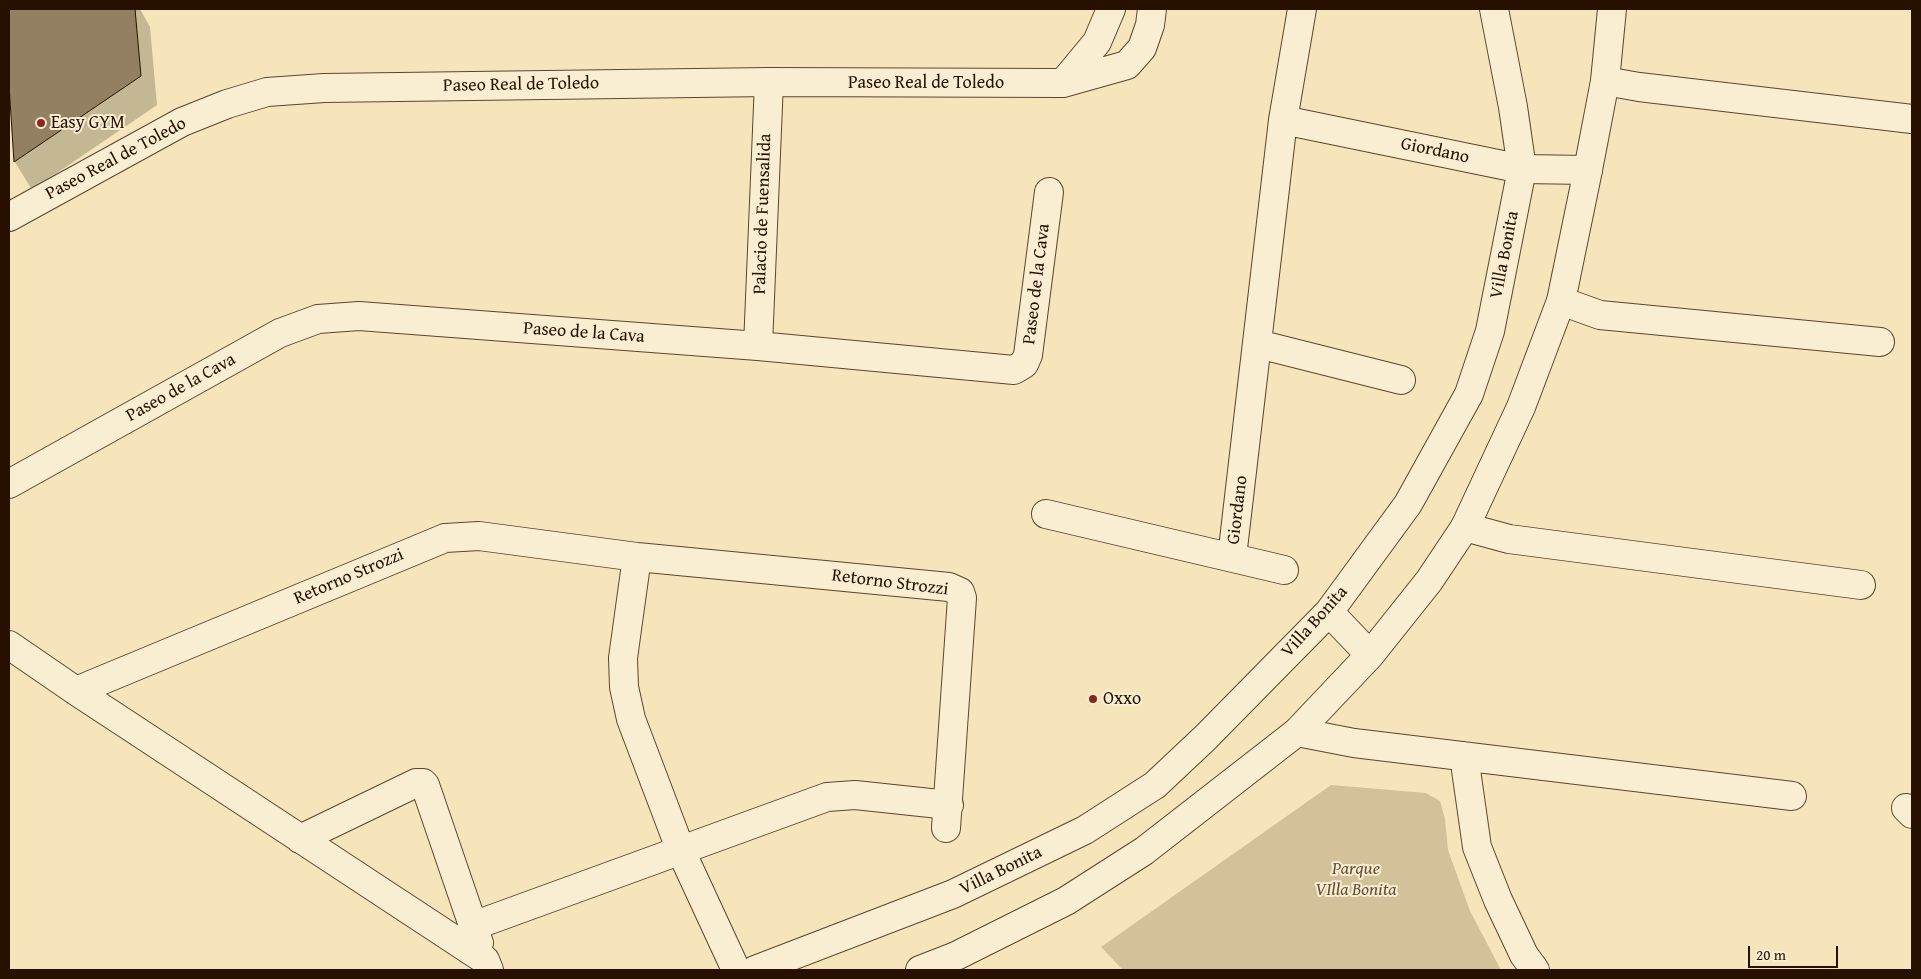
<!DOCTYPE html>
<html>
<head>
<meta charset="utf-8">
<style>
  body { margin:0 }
  #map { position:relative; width:1921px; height:979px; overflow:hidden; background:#f6e5ba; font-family:"Gentium Book Plus",serif }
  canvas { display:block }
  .frame { position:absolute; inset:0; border:10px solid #271000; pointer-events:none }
  .scale { position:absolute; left:1748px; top:946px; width:90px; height:22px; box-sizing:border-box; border:2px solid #271000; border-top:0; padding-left:6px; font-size:15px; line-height:18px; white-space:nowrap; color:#271000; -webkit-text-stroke:4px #f9eed2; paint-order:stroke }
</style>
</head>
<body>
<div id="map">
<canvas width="1921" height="979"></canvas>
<div class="frame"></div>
<div class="scale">20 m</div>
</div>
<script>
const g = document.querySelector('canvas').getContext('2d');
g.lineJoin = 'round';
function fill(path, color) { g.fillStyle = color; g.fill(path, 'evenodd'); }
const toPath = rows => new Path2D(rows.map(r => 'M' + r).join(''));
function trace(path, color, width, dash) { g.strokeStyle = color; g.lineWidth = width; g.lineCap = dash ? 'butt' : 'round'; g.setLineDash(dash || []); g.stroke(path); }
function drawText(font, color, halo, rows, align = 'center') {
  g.font = font + ' "Gentium Book Plus",serif'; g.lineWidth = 4; g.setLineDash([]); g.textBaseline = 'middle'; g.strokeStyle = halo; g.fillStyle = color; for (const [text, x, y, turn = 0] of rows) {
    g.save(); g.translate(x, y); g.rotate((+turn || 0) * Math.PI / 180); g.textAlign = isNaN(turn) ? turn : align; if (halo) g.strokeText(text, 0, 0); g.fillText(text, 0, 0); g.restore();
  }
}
const green = toPath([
  [1331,785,1426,793,1440,801,1445,819,1448,850,1470,911,1501,970,1123,970,1101,947]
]);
const shadow = toPath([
  [9,9,140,9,150,27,157,105,32,190,15,162,9,65]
]);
const building = toPath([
  [9,9,135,9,141,76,14,162,9,85,9,9]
]);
const minor = toPath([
  [1605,81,1639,87,1912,119],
  [1063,83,1097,42,1111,9],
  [1283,120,1522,169,1588,170],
  [9,217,182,122,227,104,267,92,324,88,769,82,1063,83,1127,65,1142,48,1150,25,1152,9],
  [1561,301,1600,315,1880,342],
  [1258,344,1401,380],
  [758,346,769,82],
  [9,484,280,333,318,319,359,316,758,346,1014,370,1024,364,1028,355,1049,192],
  [1046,514,1284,570],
  [1465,527,1509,539,1861,585],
  [637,557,623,658,624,687,631,719,681,851,736,970],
  [1232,557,1283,120,1302,9],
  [9,645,76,691,485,960,489,970],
  [76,691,445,538,479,536,637,557,949,587,960,592,962,598,946,828],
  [1297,732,1354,743,1792,796],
  [1464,756,1477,847,1498,900,1524,955,1535,970],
  [1906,808,1912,814],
  [300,839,416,783,423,783,425,785,479,943],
  [473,926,827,797,855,795,949,805]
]);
const tertiary = toPath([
  [1329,612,1370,655],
  [755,970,953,894,1085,830,1155,785,1205,738,1329,612,1408,504,1469,394,1490,331,1522,169,1513,107,1494,9],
  [920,970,956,956,1066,901,1144,851,1297,732,1370,655,1429,581,1465,527,1521,407,1561,301,1588,170,1605,81,1612,9]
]);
const markers = [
  [41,123,5,"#8f2418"],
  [1093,699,5,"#8f2418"]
];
const streetNames = [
  ["Paseo Real de Toledo",926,83],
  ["Paseo Real de Toledo",521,85,-1],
  ["Giordano",1435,151,12],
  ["Paseo Real de Toledo",116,159,-28],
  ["Palacio de Fuensalida",763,214,-88],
  ["Villa Bonita",1505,255,-79],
  ["Paseo de la Cava",1037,284,-83],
  ["Paseo de la Cava",584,333,4],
  ["Paseo de la Cava",181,388,-29],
  ["Giordano",1238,510,-83],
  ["Retorno Strozzi",349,577,-23],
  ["Retorno Strozzi",890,583,7],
  ["Villa Bonita",1315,622,-48],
  ["Villa Bonita",1001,871,-26]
];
const poiNames = [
  ["Easy GYM",51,123],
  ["Oxxo",1103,699]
];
const parkNames = [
  ["Parque",1356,869],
  ["VIlla Bonita",1356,890]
];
fill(green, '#d3c19a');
fill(shadow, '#0003');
fill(building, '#937f61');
trace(building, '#271000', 1);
trace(minor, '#5b452e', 30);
trace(tertiary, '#5b452e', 30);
trace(minor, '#f9eed2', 28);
trace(tertiary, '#f9eed2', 28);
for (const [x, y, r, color] of markers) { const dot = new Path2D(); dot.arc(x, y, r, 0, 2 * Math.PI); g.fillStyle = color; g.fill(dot); trace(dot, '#f9eed2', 2); }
drawText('18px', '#271000', '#f9eed2', streetNames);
drawText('18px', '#271000', '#f9eed2', poiNames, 'left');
drawText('italic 18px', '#634e36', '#f9eed2', parkNames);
</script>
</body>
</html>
